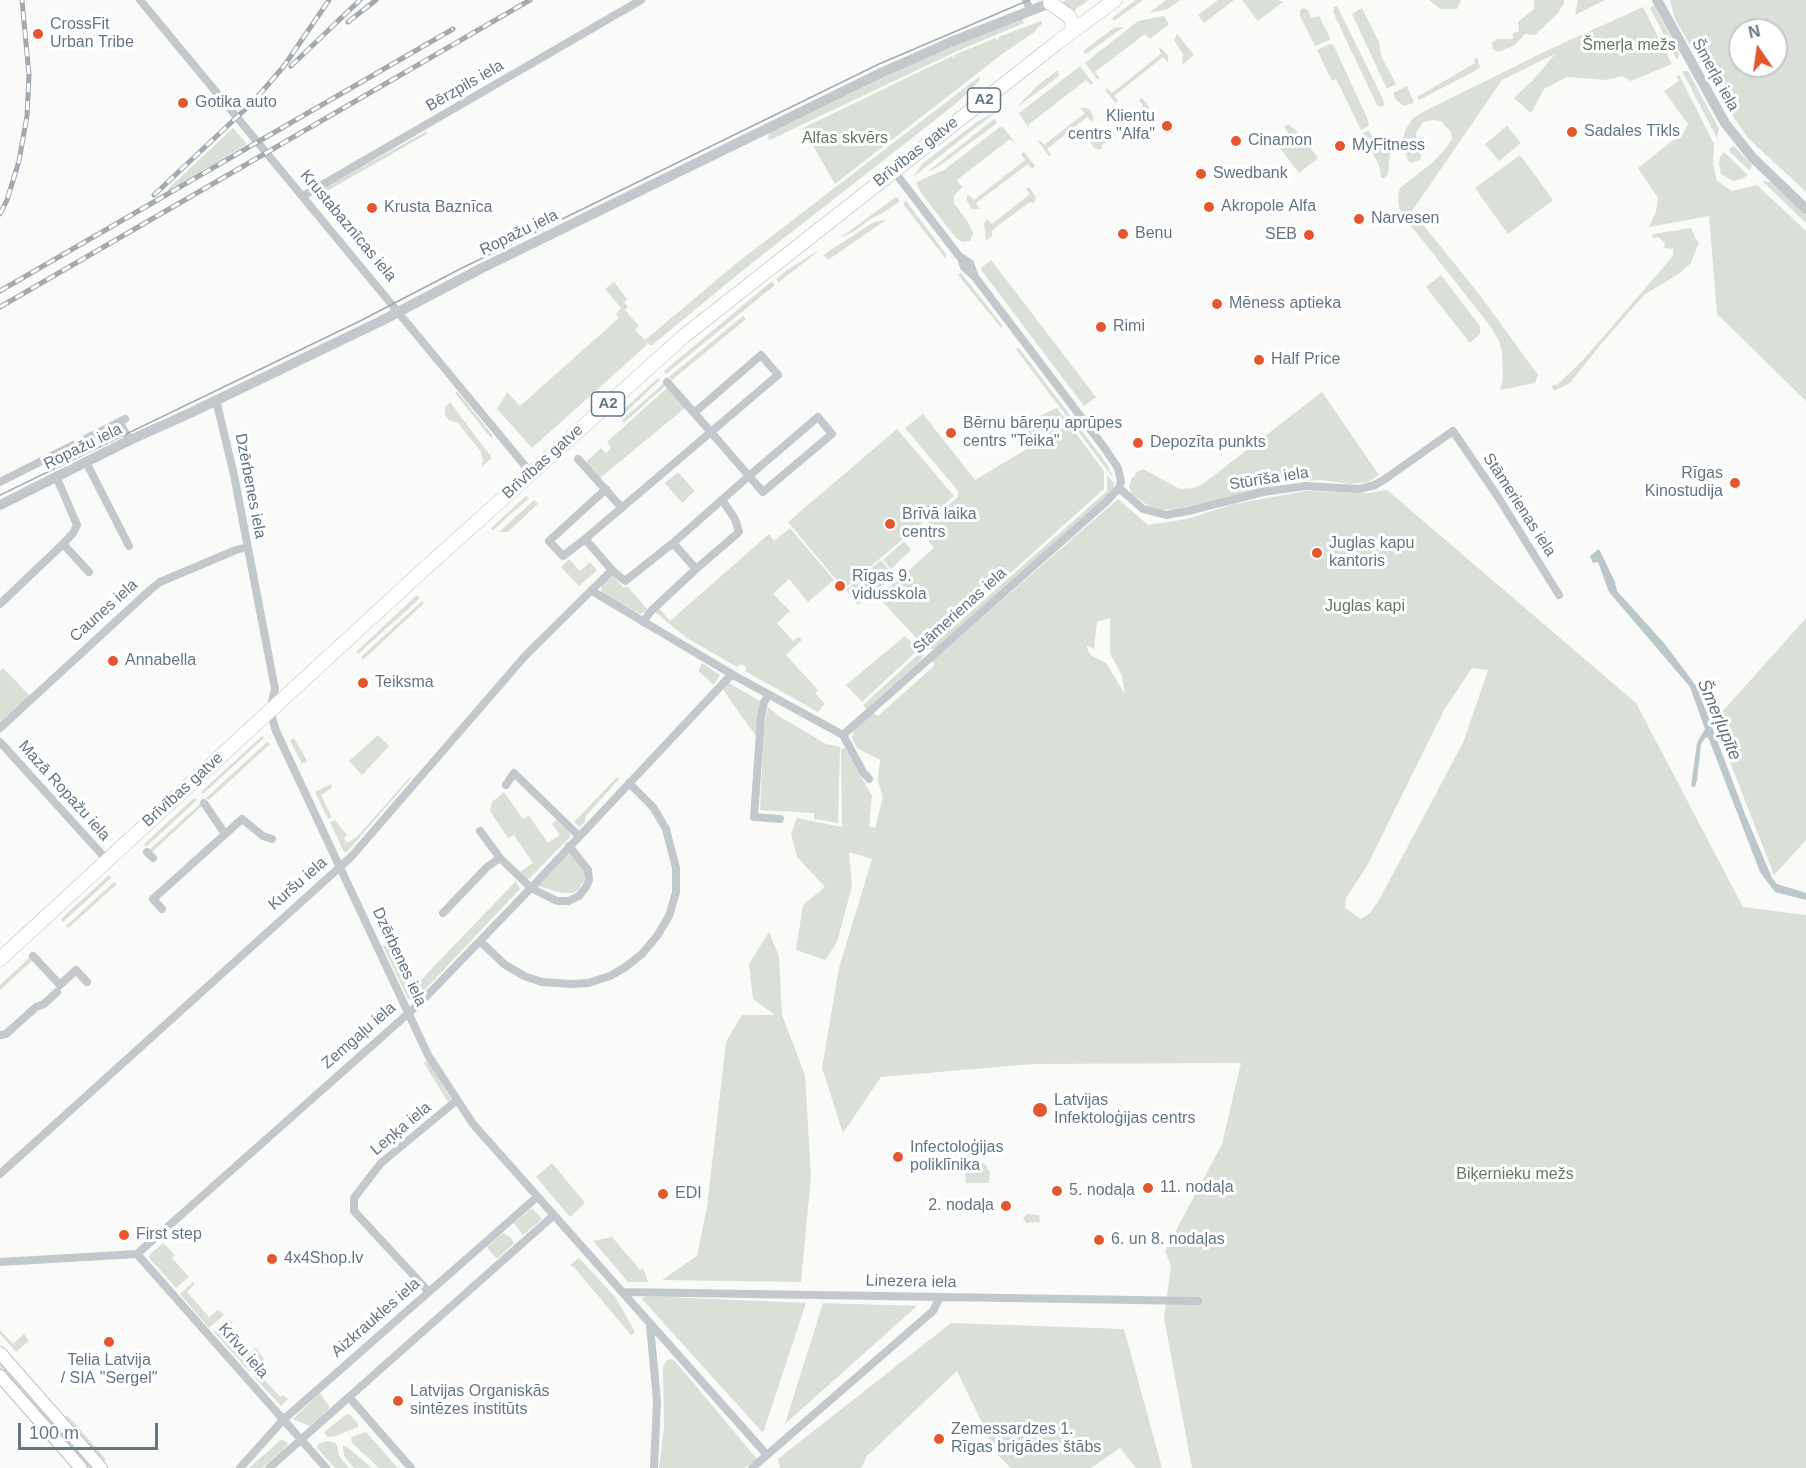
<!DOCTYPE html>
<html>
<head>
<meta charset="utf-8">
<style>
  body { margin:0 }
  #map { position:relative; width:1806px; height:1468px; overflow:hidden; background:#fafaf8; font-family:Arial,sans-serif }
  canvas { display:block }
  .north { position:absolute; left:1728px; top:18px; width:60px; height:60px; box-sizing:border-box; background:#fff; border:2px solid #c1c8cd; border-radius:50%; rotate:347deg; font-size:16px; font-weight:700; line-height:24px; text-align:center; color:#657683 }
  .north::after { content:''; display:block; margin:auto; width:21px; height:27px; background:#e4572e; clip-path:polygon(50% 0,100% 100%,50% 72%,0 100%) }
  .scale { position:absolute; left:18px; top:1423px; width:140px; height:27px; box-sizing:border-box; border:3px solid #657683; border-top:0; padding-left:8px; font-size:18px; line-height:21px; white-space:nowrap; color:#657683; -webkit-text-stroke:4px #fff; paint-order:stroke }
</style>
</head>
<body>
<div id="map">
<canvas width="1806" height="1468"></canvas>
<div class="north">N</div>
<div class="scale">100 m</div>
</div>
<script>
const g = document.querySelector('canvas').getContext('2d');
g.lineJoin = 'round';
function fill(path, color) { g.fillStyle = color; g.fill(path, 'evenodd'); }
const toPath = rows => new Path2D(rows.map(r => 'M' + r).join(''));
function trace(path, color, width, dash) { g.strokeStyle = color; g.lineWidth = width; g.lineCap = dash ? 'butt' : 'round'; g.setLineDash(dash || []); g.stroke(path); }
function drawText(font, color, halo, rows, align = 'center') {
  g.font = font + ' Arial,sans-serif'; g.lineWidth = 6; g.setLineDash([]); g.textBaseline = 'middle'; g.strokeStyle = halo; g.fillStyle = color; for (const [text, x, y, turn = 0] of rows) {
    g.save(); g.translate(x, y); g.rotate((+turn || 0) * Math.PI / 180); g.textAlign = isNaN(turn) ? turn : align; if (halo) g.strokeText(text, 0, 0); g.fillText(text, 0, 0); g.restore();
  }
}
const green = toPath([
  [1066,0,1089,0,1072,12,1061,3],
  [1136,0,1143,0,1114,21,1112,18],
  [1166,0,1180,0,1168,9,1149,13],
  [1218,0,1234,0,1204,23,1198,15],
  [1242,0,1278,0,1283,2,1258,21],
  [1429,0,1461,0,1457,9,1440,9],
  [1534,0,1564,0,1564,3,1558,13,1535,35,1525,34,1515,45,1498,52,1493,49,1492,42,1498,39,1513,39,1513,33,1519,31,1518,22,1534,9],
  [1578,0,1605,0,1575,15],
  [1670,0,1806,0,1806,192,1748,138,1719,96,1674,17],
  [1740,30,1776,30,1776,66,1740,66],
  [1337,6,1383,99,1384,105,1382,107,1377,105,1333,12,1334,7],
  [1654,6,1678,51,1679,56,1677,60,1650,8],
  [1643,7,1672,64,1631,81,1622,76,1606,80,1567,77,1544,89,1531,113,1514,98,1535,78,1555,54,1502,80,1412,211,1479,294,1538,375,1535,383,1500,390,1503,378,1502,352,1499,341,1491,327,1401,213,1399,206,1398,196,1400,188,1432,163,1446,148,1452,139,1451,132,1441,121,1434,120,1423,122,1416,133,1417,147,1421,156,1420,160,1412,163,1408,161,1403,144,1405,130,1413,118,1425,111,1548,50],
  [1303,8,1308,10,1311,18,1319,16,1330,38,1329,40,1315,46,1300,16,1300,10],
  [1362,8,1379,42,1381,56,1396,84,1387,89,1352,14],
  [1164,16,1169,24,1150,39,1145,34,1095,72,1100,78,1098,80,1085,63,1138,21],
  [1022,18,1024,23,953,53,770,140,768,138,769,133,912,64],
  [1041,21,1042,24,1036,29,1036,31,1005,52,835,184,803,128,952,56,953,58,955,58,954,55,995,38,997,40,999,39,998,37],
  [1124,27,1086,54,1083,51,1114,28],
  [1177,34,1194,55,1182,65,1183,54,1174,40],
  [1330,44,1333,44,1368,120,1369,126,1361,130,1336,79,1332,81,1317,50],
  [1159,48,1162,49,1168,56,1168,62,1163,57,1114,96,1118,101,1116,103,1105,90,1107,88,1112,93,1161,54],
  [1477,58,1480,67,1475,71,1419,100,1417,97,1475,63,1474,59],
  [1080,66,1093,83,1091,85,1086,80,1028,125,1031,132,1019,113],
  [1058,70,1059,76,1016,108,1038,85],
  [1682,71,1688,71,1719,129,1717,138],
  [1679,75,1714,144,1713,164,1717,181,1732,191,1757,185,1806,231,1806,401,1717,314,1709,216,1649,227,1656,212,1658,198,1638,168,1672,141,1681,137,1688,124,1664,91,1679,81,1677,76],
  [979,77,980,80,958,102,742,271,651,346,645,340,648,344,532,448,497,409,507,392,520,406,619,318,616,314,621,308,605,289,614,282,627,299,624,302,628,307,625,310,639,326,635,330,645,340,738,262],
  [1407,86,1414,103,1404,106,1396,100,1393,93],
  [1142,98,1149,107,1148,114,1144,113,1131,123,1123,113,1126,111,1131,116,1143,106,1139,100],
  [1080,108,1086,108,1090,110,1094,119,1092,122,1087,117,1047,149,1051,154,1049,156,1038,141,1040,140,1044,145,1085,113],
  [996,112,913,177,922,164,978,121],
  [1118,116,1126,126,1102,145,1101,150,1094,148,1089,140,1091,138,1096,143,1100,140,1120,124,1116,118],
  [994,119,997,123,938,167,927,172],
  [1288,124,1300,134,1318,158,1299,173,1277,144,1289,134,1284,127],
  [1507,126,1521,143,1499,161,1485,144],
  [1000,127,1004,128,1016,144,1010,139,957,180,962,187,954,196,954,203,968,222,973,233,970,241,962,242,956,238,921,193,916,182,944,170],
  [233,128,247,144,169,191,168,189],
  [427,131,427,134,322,194,327,201,322,202,317,195,320,190],
  [1369,131,1374,139,1387,146,1390,153,1388,174,1384,178,1381,178,1380,168,1363,133],
  [1734,146,1752,165,1750,171,1729,151,1730,148],
  [1024,152,1035,166,1032,169,1028,164,976,203,979,209,972,209,967,201,967,196,969,195,974,200,1025,160,1021,154],
  [1724,152,1748,175,1741,179,1733,181,1721,174,1719,164,1720,157],
  [1520,155,1553,200,1508,234,1475,188],
  [1762,181,1771,182,1806,215,1806,223],
  [1029,187,1036,198,1034,203,1030,202,999,225,992,231,992,236,986,241,984,224,986,220,987,219,992,224,1030,194,1026,189],
  [896,197,900,201,883,213,872,218,853,232,840,238],
  [906,201,946,254,946,259,903,204],
  [331,205,386,273,382,275,329,210],
  [886,220,828,260,823,255,874,222],
  [1691,228,1695,238,1699,242,1691,263,1680,273,1644,295,1601,344,1570,383,1554,391,1551,386,1558,384,1584,359,1673,256,1673,249,1664,248,1665,244,1659,237,1652,238,1653,234],
  [821,249,779,282,776,279,787,270],
  [991,260,1096,397,1084,406,982,271,981,268],
  [961,273,1002,325,1002,329,958,275],
  [1441,275,1480,326,1480,334,1470,343,1426,287],
  [772,281,775,285,666,374,664,371],
  [743,316,746,319,672,380,669,377],
  [1015,348,1019,348,1107,464,1114,479],
  [658,378,660,380,625,413,623,410],
  [663,384,665,386,624,423,622,420],
  [668,387,685,408,600,478,586,462,601,448,606,453,611,448,607,442],
  [457,391,493,436,491,438,455,393],
  [1322,392,1379,475,1368,482,1350,484,1322,480,1294,481,1177,509,1162,510,1150,507,1132,494,1129,487,1132,477,1134,477,1137,472,1143,469,1180,489,1194,488,1204,483],
  [450,402,492,458,481,467,483,461,481,452,458,423,449,420,445,415,445,408],
  [1057,408,1104,471,1104,489,940,636,924,646,878,597,934,548,929,542,930,535,923,527,958,497,958,491,905,428,923,414,975,480,1027,449,1021,424],
  [897,429,954,496,844,589,788,522],
  [678,472,695,491,682,503,665,483],
  [1107,475,1114,483,1113,489,1108,495,934,649,925,649,941,638,1107,491],
  [1387,490,1636,703,1743,907,1806,915,1806,1468,1192,1468,1164,1318,1171,1266,1165,1251,1222,1144,1241,1063,1032,1064,881,1077,843,1133,822,1068,839,968,872,859,849,852,852,886,837,942,825,960,796,950,803,905,825,887,797,857,791,834,797,818,842,827,841,749,845,748,872,796,869,826,875,828,883,797,878,781,880,760,857,748,852,738,854,731,873,713,878,716,935,665,932,661,1118,499,1148,525,1187,519,1234,504,1306,491,1368,493],
  [1110,618,1110,653,1122,676,1125,694,1106,663,1090,655,1086,645,1094,649,1097,622],
  [1472,668,1488,670,1463,743,1378,902,1370,913,1361,919,1345,908,1346,898,1367,866,1444,710],
  [526,496,529,498,493,530,491,528],
  [534,500,538,504,508,532,499,532],
  [790,528,834,580,808,602,789,579,773,594,790,611,777,623,793,641,799,637,802,640,786,655,818,690,815,693,825,704,818,712,745,671,746,667,741,664,737,667,687,638,655,612,659,608,670,621,769,534,774,541],
  [904,541,911,550,891,569,883,560],
  [569,559,580,571,590,562,597,570,579,586,561,567],
  [881,560,894,576,858,605,846,590],
  [611,574,624,588,627,586,647,609,646,611,641,614,638,613,602,593,601,588,603,582],
  [417,595,420,598,358,654,356,652],
  [422,601,424,603,363,660,361,657],
  [1806,618,1806,840,1774,875,1714,721],
  [905,636,919,649,862,702,846,685],
  [921,652,923,654,922,659,866,709,863,705],
  [702,663,720,675,713,686,713,684,698,671],
  [3,668,30,696,0,722,0,671],
  [727,682,760,701,756,736,723,690],
  [768,707,779,716,826,744,840,747,838,823,814,819,814,813,760,810,764,729],
  [378,735,389,746,362,775,349,761],
  [262,736,264,738,203,794,201,792],
  [294,738,307,761,302,764,290,741],
  [267,742,270,744,209,800,206,798],
  [410,777,411,778,347,852,344,852,330,822,335,820,347,835,344,838,346,842,349,842,354,838,355,839],
  [617,777,619,779,586,816,585,821,580,827,574,822],
  [331,784,332,788,321,795,332,817,328,819,315,792],
  [504,792,523,819,529,816,548,843,560,835,552,824,557,820,570,833,570,837,530,878,527,879,520,874,521,871,533,863,514,835,508,838,490,811,492,802],
  [194,798,197,800,146,847,144,844],
  [200,804,202,806,151,853,149,850],
  [570,852,586,870,586,877,578,890,573,893,562,893,538,886],
  [109,875,111,878,63,922,61,919],
  [516,881,520,889,418,997,415,996,412,990,416,988,414,984,410,986,402,967,418,983],
  [114,882,117,884,68,928,66,926],
  [769,932,779,956,782,1015,805,1075,811,1176,801,1282,662,1280,697,1256,707,1207,726,1042,742,1015,775,1015,753,999,749,964],
  [386,945,412,997,412,1000,408,999,383,946],
  [30,957,33,960,0,990,0,985],
  [427,1060,451,1099,448,1102,424,1063],
  [552,1163,585,1203,570,1217,536,1177],
  [973,1163,983,1163,986,1165,990,1173,989,1183,966,1183,965,1171],
  [532,1208,542,1219,523,1235,514,1223],
  [1027,1214,1039,1215,1040,1222,1026,1223,1023,1218],
  [503,1233,510,1237,514,1243,497,1259,487,1247],
  [612,1237,640,1270,643,1268,648,1282,628,1282,593,1241],
  [163,1243,175,1255,172,1258,189,1277,176,1288,149,1258,150,1254],
  [579,1258,616,1298,635,1332,631,1335,574,1267,570,1265],
  [193,1282,195,1284,187,1292,209,1317,218,1310,224,1315,209,1328,180,1294],
  [646,1296,806,1303,763,1433,642,1299],
  [823,1303,917,1306,785,1424],
  [229,1319,233,1323,222,1332,245,1357,256,1348,264,1359,252,1371,249,1371,214,1332],
  [951,1323,1124,1329,1162,1468,1136,1468,1120,1448,1091,1468,1011,1468,997,1454,957,1371,867,1456,861,1468,780,1468,778,1459],
  [0,1330,13,1344,24,1334,29,1341,16,1352,0,1334],
  [671,1359,675,1361,757,1459,744,1468,659,1468,664,1428,663,1367,666,1361],
  [0,1360,95,1468,88,1468,0,1368],
  [258,1372,280,1397,283,1395,288,1399,281,1406,254,1377],
  [320,1393,330,1408,310,1426,293,1419],
  [347,1414,350,1415,358,1424,358,1427,336,1436,328,1437,325,1434,324,1432],
  [67,1415,106,1459,103,1462,64,1418],
  [366,1432,398,1468,379,1468,352,1443,351,1437],
  [282,1439,288,1443,286,1447,262,1468,249,1468],
  [327,1441,335,1443,337,1445,339,1456,349,1468,335,1468,317,1448,318,1444],
  [343,1445,350,1449,371,1468,354,1468,344,1456]
]);
const water = toPath([
  [1599,549,1615,582,1617,591,1664,643,1697,687,1745,814,1772,878,1777,884,1806,893,1806,900,1775,892,1760,872,1708,737,1705,738,1701,744,1697,780,1695,787,1691,786,1697,743,1705,729,1690,687,1609,592,1598,562,1593,563,1590,556]
]);
const minor = toPath([
  [140,0,531,473],
  [1026,0,1030,10],
  [893,170,959,256,970,263,974,274],
  [303,196,641,0],
  [667,382,710,431,742,468,763,492,832,434,818,417,749,476,673,543],
  [216,400,234,475,275,689,270,711,276,731,428,1055,473,1124,767,1455],
  [119,422,130,440],
  [578,459,622,508],
  [86,462,129,546],
  [0,482,125,419],
  [1119,488,1143,509,1166,515,1188,511,1263,492,1305,486,1359,489,1375,485,1385,479,1453,431,1498,497,1559,595],
  [585,539,563,556,549,541,606,489],
  [63,544,89,572],
  [696,569,739,532,735,519,722,500],
  [592,591,735,676,843,735],
  [0,604,63,544,73,533,77,525,56,476],
  [643,622,651,611,696,569,673,543,625,581,612,570,585,539,778,375,761,355,694,413],
  [769,695,764,702,761,718,754,817,780,819],
  [0,728,150,590,160,582,236,550,247,547],
  [843,735,1107,501,1119,488,1121,482,1118,468,1103,446,975,277,964,267,961,258],
  [843,735,863,772,869,779],
  [0,742,107,860],
  [506,785,514,773,579,836],
  [204,803,225,834],
  [480,831,500,858,531,888,557,901,569,901,579,896,586,887,589,880,588,870,569,846],
  [147,852,153,858],
  [162,909,153,899,242,819,263,836,272,839],
  [443,913,487,867,500,858],
  [480,941,504,964,524,976,542,982,571,984,588,983,610,976,624,968,642,954,657,936,669,916,676,892,676,868,666,829,653,807,629,783],
  [33,956,60,985,76,970,87,982],
  [0,1035,6,1034,36,1007,44,1004,57,992],
  [0,1174,351,857,525,656,612,570],
  [137,1254,326,1468],
  [0,1262,137,1254,420,1003,531,888,732,674],
  [429,1292,354,1211,354,1198,381,1163,456,1101],
  [623,1292,1198,1301],
  [650,1325,657,1401,654,1468],
  [349,1397,411,1468],
  [240,1468,283,1420,537,1197],
  [269,1468,553,1216],
  [752,1468,933,1311,940,1297]
]);
const tertiary = toPath([
  [1657,0,1725,123,1752,157,1806,209],
  [0,505,130,440,188,414,381,321,482,268,883,72,951,42,1055,1]
]);
const secondary = toPath([
  [0,1353,101,1468],
  [0,1376,81,1468]
]);
const trunk = toPath([
  [1050,3,1069,16,1075,29],
  [0,959,421,572,684,336,1058,42,1115,0]
]);
const tram = toPath([
  [0,495,360,321,460,269,879,64,1029,0]
]);
const rail = toPath([
  [348,22,376,0],
  [291,66,360,0],
  [154,195,254,101,284,66,329,0],
  [0,214,7,200,19,161,27,116,29,75,22,0],
  [0,291,453,29],
  [0,307,530,0]
]);
const markers = [
  [38,34,6,"#e4572e"],
  [183,103,6,"#e4572e"],
  [1167,126,6,"#e4572e"],
  [1572,132,6,"#e4572e"],
  [1236,141,6,"#e4572e"],
  [1340,146,6,"#e4572e"],
  [1201,174,6,"#e4572e"],
  [1209,207,6,"#e4572e"],
  [372,208,6,"#e4572e"],
  [1359,219,6,"#e4572e"],
  [1123,234,6,"#e4572e"],
  [1309,235,6,"#e4572e"],
  [1217,304,6,"#e4572e"],
  [1101,327,6,"#e4572e"],
  [1259,360,6,"#e4572e"],
  [951,433,6,"#e4572e"],
  [1138,443,6,"#e4572e"],
  [1735,483,6,"#e4572e"],
  [890,524,6,"#e4572e"],
  [1317,553,6,"#e4572e"],
  [840,586,6,"#e4572e"],
  [113,661,6,"#e4572e"],
  [363,683,6,"#e4572e"],
  [1040,1110,8,"#e4572e"],
  [898,1157,6,"#e4572e"],
  [1148,1188,6,"#e4572e"],
  [1057,1191,6,"#e4572e"],
  [663,1194,6,"#e4572e"],
  [1006,1206,6,"#e4572e"],
  [124,1235,6,"#e4572e"],
  [1099,1240,6,"#e4572e"],
  [272,1259,6,"#e4572e"],
  [109,1342,6,"#e4572e"],
  [398,1401,6,"#e4572e"],
  [939,1439,6,"#e4572e"]
];
const shields = [
  [984,100,33],
  [608,404,33]
];
const shieldNames = [
  ["A2",984,100],
  ["A2",608,404]
];
const poiNames = [
  ["CrossFit",50,25],
  ["Urban Tribe",50,43],
  ["Gotika auto",195,103],
  ["Klientu",1155,117,"right"],
  ["centrs \"Alfa\"",1155,135,"right"],
  ["Sadales Tīkls",1584,132],
  ["Cinamon",1248,141],
  ["MyFitness",1352,146],
  ["Swedbank",1213,174],
  ["Akropole Alfa",1221,207],
  ["Krusta Baznīca",384,208],
  ["Narvesen",1371,219],
  ["Benu",1135,234],
  ["SEB",1297,235,"right"],
  ["Mēness aptieka",1229,304],
  ["Rimi",1113,327],
  ["Half Price",1271,360],
  ["Bērnu bāreņu aprūpes",963,424],
  ["centrs \"Teika\"",963,442],
  ["Depozīta punkts",1150,443],
  ["Rīgas",1723,474,"right"],
  ["Kinostudija",1723,492,"right"],
  ["Brīvā laika",902,515],
  ["centrs",902,533],
  ["Juglas kapu",1329,544],
  ["kantoris",1329,562],
  ["Rīgas 9.",852,577],
  ["vidusskola",852,595],
  ["Annabella",125,661],
  ["Teiksma",375,683],
  ["Latvijas",1054,1101],
  ["Infektoloģijas centrs",1054,1119],
  ["Infectoloģijas",910,1148],
  ["poliklīnika",910,1166],
  ["11. nodaļa",1160,1188],
  ["5. nodaļa",1069,1191],
  ["EDI",675,1194],
  ["2. nodaļa",994,1206,"right"],
  ["First step",136,1235],
  ["6. un 8. nodaļas",1111,1240],
  ["4x4Shop.lv",284,1259],
  ["Telia Latvija",109,1361,"center"],
  ["/ SIA \"Sergel\"",109,1379,"center"],
  ["Latvijas Organiskās",410,1392],
  ["sintēzes institūts",410,1410],
  ["Zemessardzes 1.",951,1430],
  ["Rīgas brigādes štābs",951,1448]
];
const parkNames = [
  ["Šmerļa mežs",1629,46],
  ["Alfas skvērs",845,139],
  ["Juglas kapi",1365,607],
  ["Biķernieku mežs",1515,1175]
];
const streetNames = [
  ["Šmerļa iela",1715,75,61],
  ["Bērzpils iela",465,86,-30],
  ["Brīvības gatve",916,152,-38],
  ["Krustabaznīcas iela",348,226,50],
  ["Ropažu iela",519,233,-26],
  ["Ropažu iela",83,447,-26],
  ["Brīvības gatve",543,462,-42],
  ["Stūrīša iela",1269,479,-9],
  ["Dzērbenes iela",250,486,79],
  ["Stāmerienas iela",1519,505,57],
  ["Caunes iela",104,611,-42],
  ["Stāmerienas iela",960,611,-42],
  ["Brīvības gatve",183,790,-42],
  ["Mazā Ropažu iela",64,791,48],
  ["Kuršu iela",298,884,-41],
  ["Dzērbenes iela",399,957,65],
  ["Zemgaļu iela",359,1036,-41],
  ["Leņķa iela",401,1129,-40],
  ["Linezera iela",911,1282,1],
  ["Aizkraukles iela",376,1318,-41],
  ["Krīvu iela",243,1351,49]
];
const waterNames = [
  ["Šmerļupīte",1719,720,67]
];
fill(green, '#dadfd7');
fill(water, '#bbc7cb');
trace(secondary, '#b3babf', 14);
trace(trunk, '#b4b9bd', 15);
trace(minor, '#c3c8cc', 8);
trace(tertiary, '#c3c8cc', 10);
trace(secondary, '#fff', 12);
trace(trunk, '#fff', 14);
trace(tram, '#a2aab0', 1.5);
trace(rail, '#a2aab0', 5);
trace(rail, '#fff', 3, [9]);
for (const [x, y, r, color] of markers) { const dot = new Path2D(); dot.arc(x, y, r, 0, 2 * Math.PI); g.fillStyle = color; g.fill(dot); trace(dot, '#fff', 2); }
for (const [x, y, w] of shields) { const box = new Path2D(); box.roundRect(x - w / 2, y - 12, w, 24, 4.5); g.fillStyle = '#fff'; g.fill(box); trace(box, '#657683', 1.5); }
drawText('bold 15px', '#657683', null, shieldNames);
drawText('16px', '#657683', '#fff', poiNames, 'left');
drawText('16px', '#687a64', '#fff', parkNames);
drawText('16px', '#657683', '#fff', streetNames);
drawText('italic 18px', '#60757c', '#fff', waterNames);
</script>
</body>
</html>
